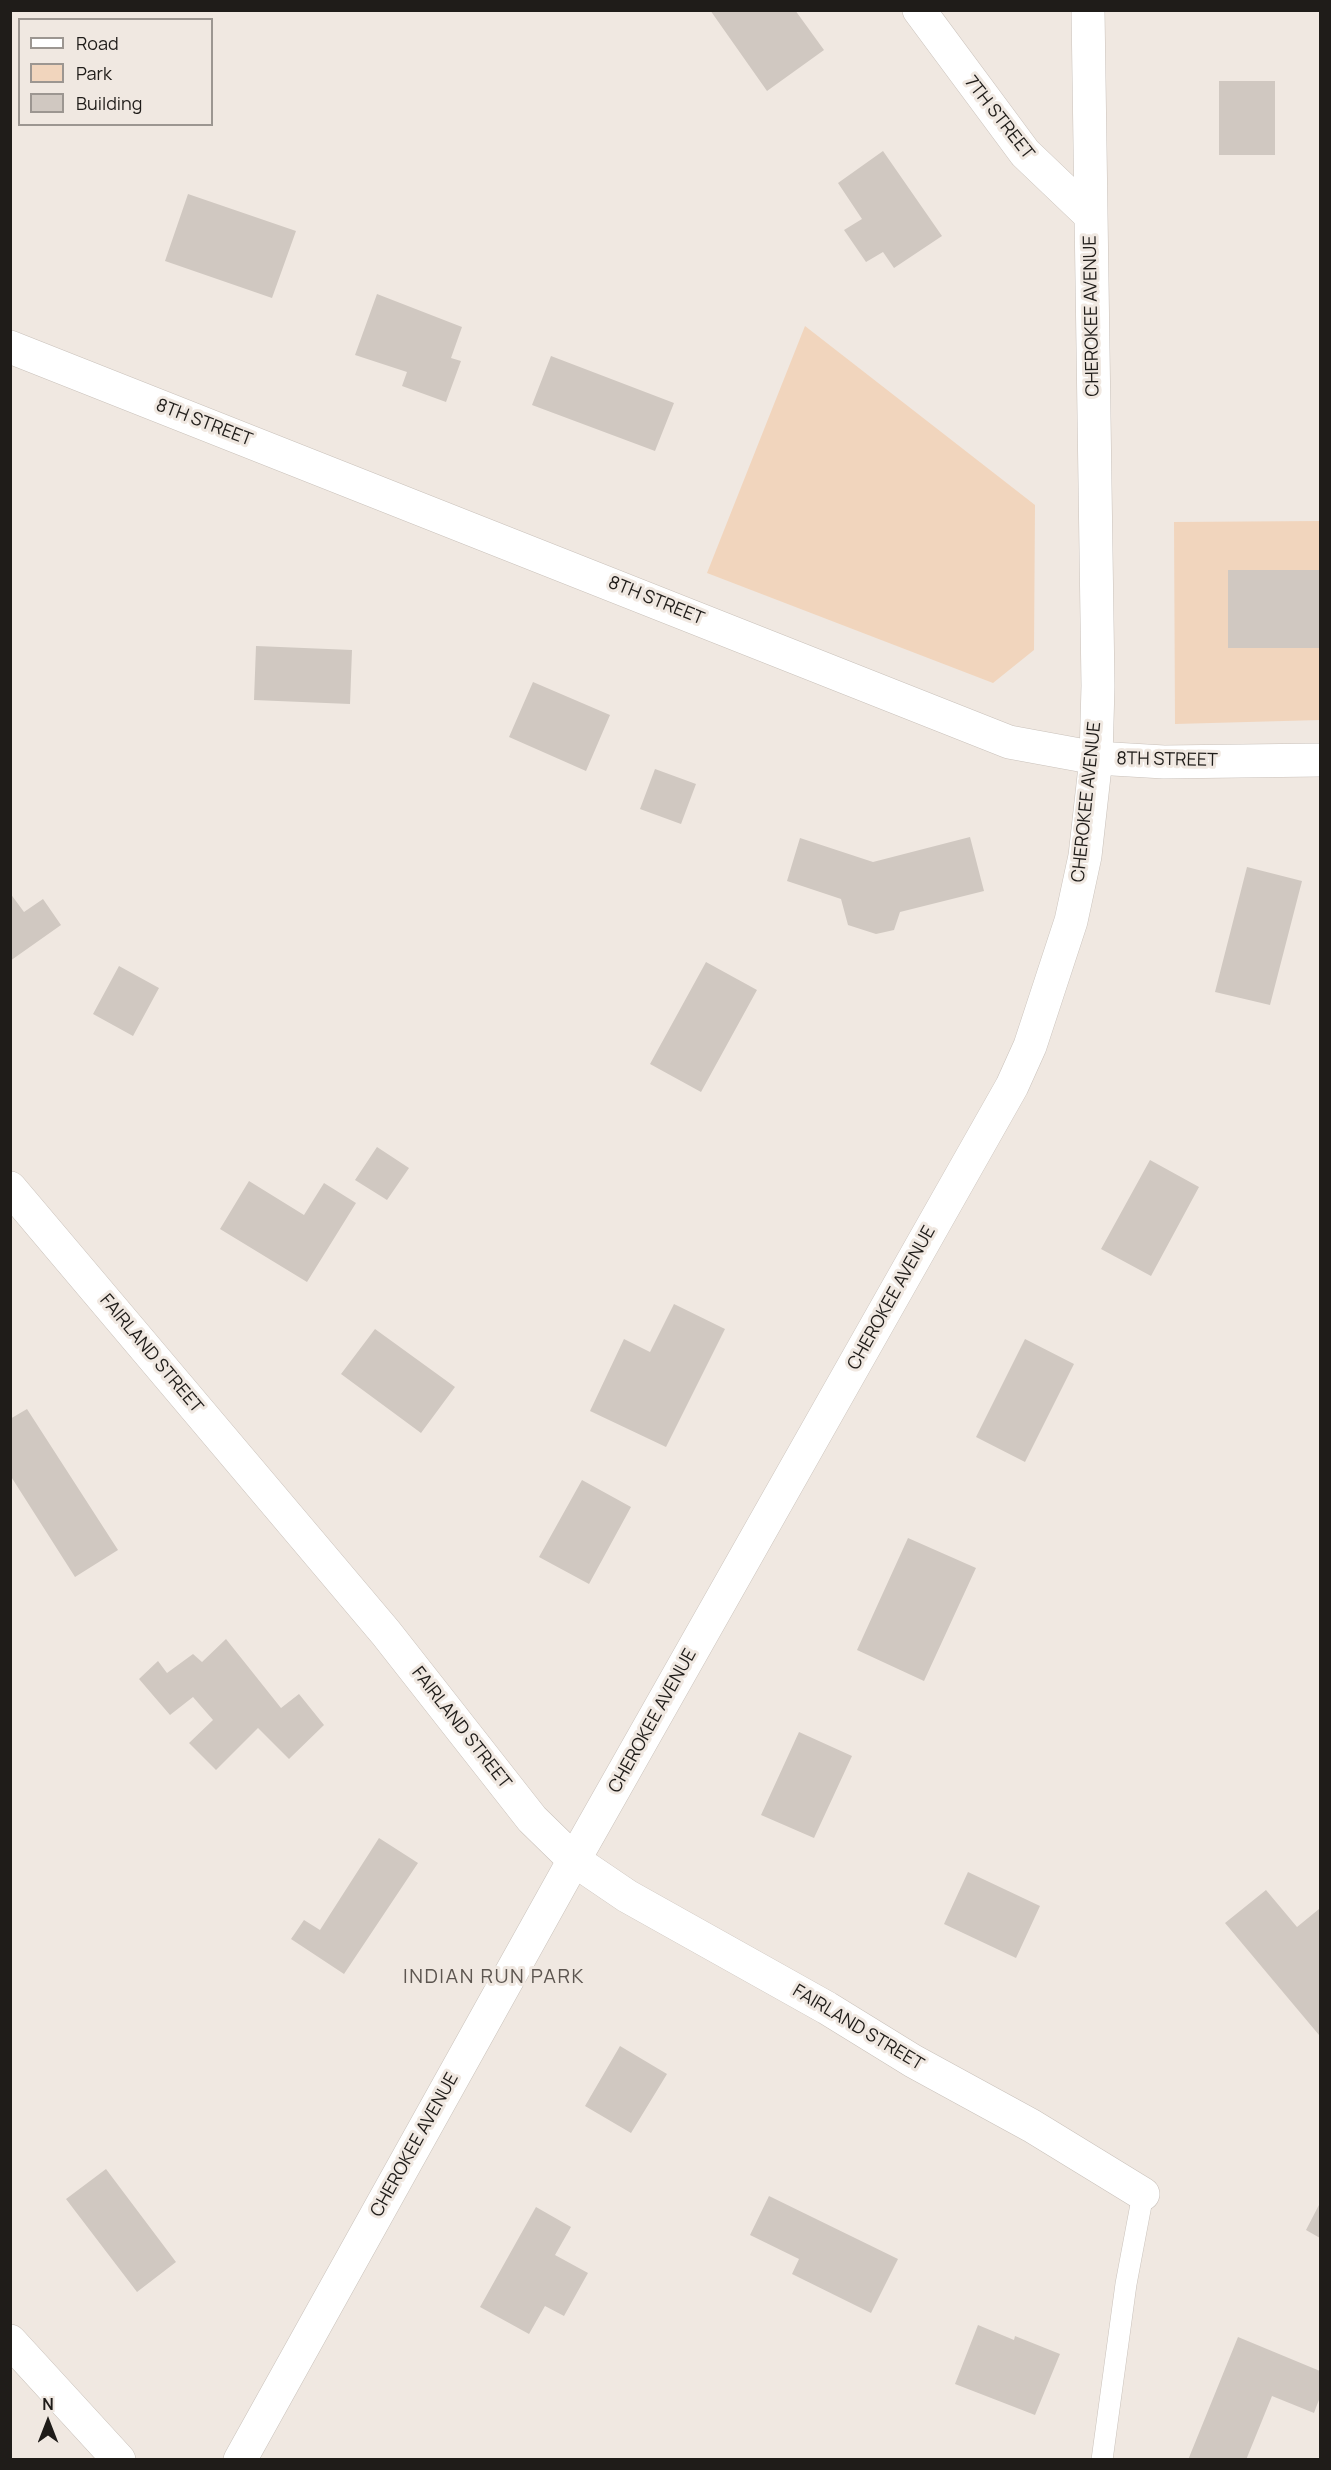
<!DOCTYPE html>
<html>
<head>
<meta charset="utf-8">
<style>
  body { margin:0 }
  #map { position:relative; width:1331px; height:2470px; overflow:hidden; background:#f0e8e1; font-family:Manrope,sans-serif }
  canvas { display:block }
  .frame { position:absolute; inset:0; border:12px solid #1f1c19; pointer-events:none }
  .legend { position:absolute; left:18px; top:18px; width:195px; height:108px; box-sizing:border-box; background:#f0e8e1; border:2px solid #9c9691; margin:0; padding:8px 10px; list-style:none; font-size:18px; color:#1f1c19 }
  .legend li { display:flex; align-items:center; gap:12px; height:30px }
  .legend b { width:30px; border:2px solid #9c9691 }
  .north { position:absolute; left:18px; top:2392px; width:60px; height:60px; -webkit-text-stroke:4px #f0e8e1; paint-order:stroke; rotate:0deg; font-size:16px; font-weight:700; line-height:24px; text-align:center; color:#1f1c19 }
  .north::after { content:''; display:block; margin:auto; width:21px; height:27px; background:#1f1c19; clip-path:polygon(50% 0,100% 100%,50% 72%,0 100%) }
</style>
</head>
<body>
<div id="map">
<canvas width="1331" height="2470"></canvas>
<div class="frame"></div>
<ul class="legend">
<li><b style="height:8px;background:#fff"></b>Road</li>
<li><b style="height:16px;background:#f1d5bd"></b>Park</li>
<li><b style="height:16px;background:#d0c8c1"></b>Building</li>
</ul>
<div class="north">N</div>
</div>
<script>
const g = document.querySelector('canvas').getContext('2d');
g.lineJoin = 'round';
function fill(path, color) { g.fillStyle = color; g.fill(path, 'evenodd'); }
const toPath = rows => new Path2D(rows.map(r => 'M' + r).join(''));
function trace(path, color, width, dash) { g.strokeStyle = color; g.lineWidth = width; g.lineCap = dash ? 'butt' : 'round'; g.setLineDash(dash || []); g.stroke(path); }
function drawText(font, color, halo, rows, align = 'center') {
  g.font = font + ' Manrope,sans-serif'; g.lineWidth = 6; g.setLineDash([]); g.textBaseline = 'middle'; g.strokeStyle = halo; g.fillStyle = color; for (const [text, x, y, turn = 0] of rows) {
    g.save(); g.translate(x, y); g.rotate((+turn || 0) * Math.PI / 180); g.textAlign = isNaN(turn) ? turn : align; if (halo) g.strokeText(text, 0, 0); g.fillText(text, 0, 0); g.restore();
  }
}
const green = toPath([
  [805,326,1035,505,1034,650,993,683,707,573],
  [1320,521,1320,720,1175,724,1174,522]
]);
const building = toPath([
  [710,10,795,10,824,50,767,91],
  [1219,81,1275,81,1275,155,1219,155],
  [883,151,942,236,894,268,883,252,866,262,844,230,862,219,838,183],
  [188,194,296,231,272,298,165,261],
  [377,294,462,327,451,358,461,361,446,402,402,386,407,372,355,355],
  [551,356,674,403,655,451,532,405],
  [1228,570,1320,570,1320,648,1228,648],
  [256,646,352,650,350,704,254,700],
  [533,682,610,715,586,771,509,737],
  [655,769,696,784,681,824,640,809],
  [970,837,984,891,900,912,894,930,876,934,848,925,841,899,787,881,800,838,873,862],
  [1247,867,1302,881,1270,1005,1215,992],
  [10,893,24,912,43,899,61,925,10,961],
  [706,962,757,990,701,1092,650,1064],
  [119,966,159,988,133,1036,93,1014],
  [377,1147,409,1168,387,1200,355,1180],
  [1150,1160,1199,1187,1151,1276,1101,1249],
  [249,1181,304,1215,324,1183,356,1203,307,1282,220,1229],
  [674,1304,725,1329,666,1447,590,1411,624,1339,650,1352],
  [375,1329,455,1387,421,1433,341,1374],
  [1025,1339,1074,1364,1025,1462,976,1437],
  [27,1409,118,1550,75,1577,10,1475,10,1419],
  [582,1480,631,1507,589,1584,539,1557],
  [908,1538,976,1568,924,1681,857,1650],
  [226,1639,281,1708,299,1694,324,1725,289,1759,258,1728,216,1770,189,1743,213,1720,193,1697,170,1715,139,1679,158,1661,167,1673,193,1654,202,1662],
  [799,1732,852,1756,814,1838,761,1815],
  [379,1838,418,1863,344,1974,291,1939,304,1920,320,1930],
  [968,1872,1040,1906,1016,1958,944,1924],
  [1266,1890,1297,1927,1319,1909,1320,1911,1319,2035,1225,1923],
  [620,2046,667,2074,631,2133,585,2106],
  [106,2169,176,2262,137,2292,66,2199],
  [769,2196,898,2259,871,2313,792,2274,799,2259,750,2235],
  [1320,2203,1320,2238,1306,2230],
  [536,2207,571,2227,555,2255,588,2273,564,2316,545,2306,529,2334,480,2307],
  [978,2325,1014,2340,1015,2336,1060,2354,1035,2415,955,2384],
  [1238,2337,1320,2371,1320,2397,1314,2413,1272,2396,1246,2460,1188,2460]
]);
const lane = toPath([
  [1102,2460,1126,2284,1143,2194]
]);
const street = toPath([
  [919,10,1025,153,1090,215],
  [10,347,1009,742,1096,758,1164,762,1320,760],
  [10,1188,386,1633,532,1819,574,1860,627,1896,827,2008,913,2061,1032,2126,1143,2194]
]);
const secondary = toPath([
  [10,2341,119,2460],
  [240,2460,574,1860,1012,1086,1030,1046,1071,921,1085,856,1096,758,1098,686,1088,10]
]);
const streetNames = [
  ["7TH STREET",999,118,52],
  ["CHEROKEE AVENUE",1092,316,-91],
  ["8TH STREET",204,423,21],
  ["8TH STREET",656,601,22],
  ["8TH STREET",1167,760,1],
  ["CHEROKEE AVENUE",1087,802,-84],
  ["CHEROKEE AVENUE",892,1298,-61],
  ["FAIRLAND STREET",151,1354,50],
  ["CHEROKEE AVENUE",653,1721,-61],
  ["FAIRLAND STREET",461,1728,52],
  ["FAIRLAND STREET",858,2028,31],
  ["CHEROKEE AVENUE",415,2145,-61]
];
const neighbourhoodNames = [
  ["INDIAN RUN PARK",494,1977]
];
fill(green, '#f1d5bd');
fill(building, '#d0c8c1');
trace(lane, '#c9c1ba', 22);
trace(street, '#c9c1ba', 34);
trace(secondary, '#c9c1ba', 34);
trace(lane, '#fff', 21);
trace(street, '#fff', 33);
trace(secondary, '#fff', 33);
drawText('18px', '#1f1c19', '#f0e8e1', streetNames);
g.letterSpacing = '1.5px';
drawText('20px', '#5d5650', '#f0e8e1', neighbourhoodNames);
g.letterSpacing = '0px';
</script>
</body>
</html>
